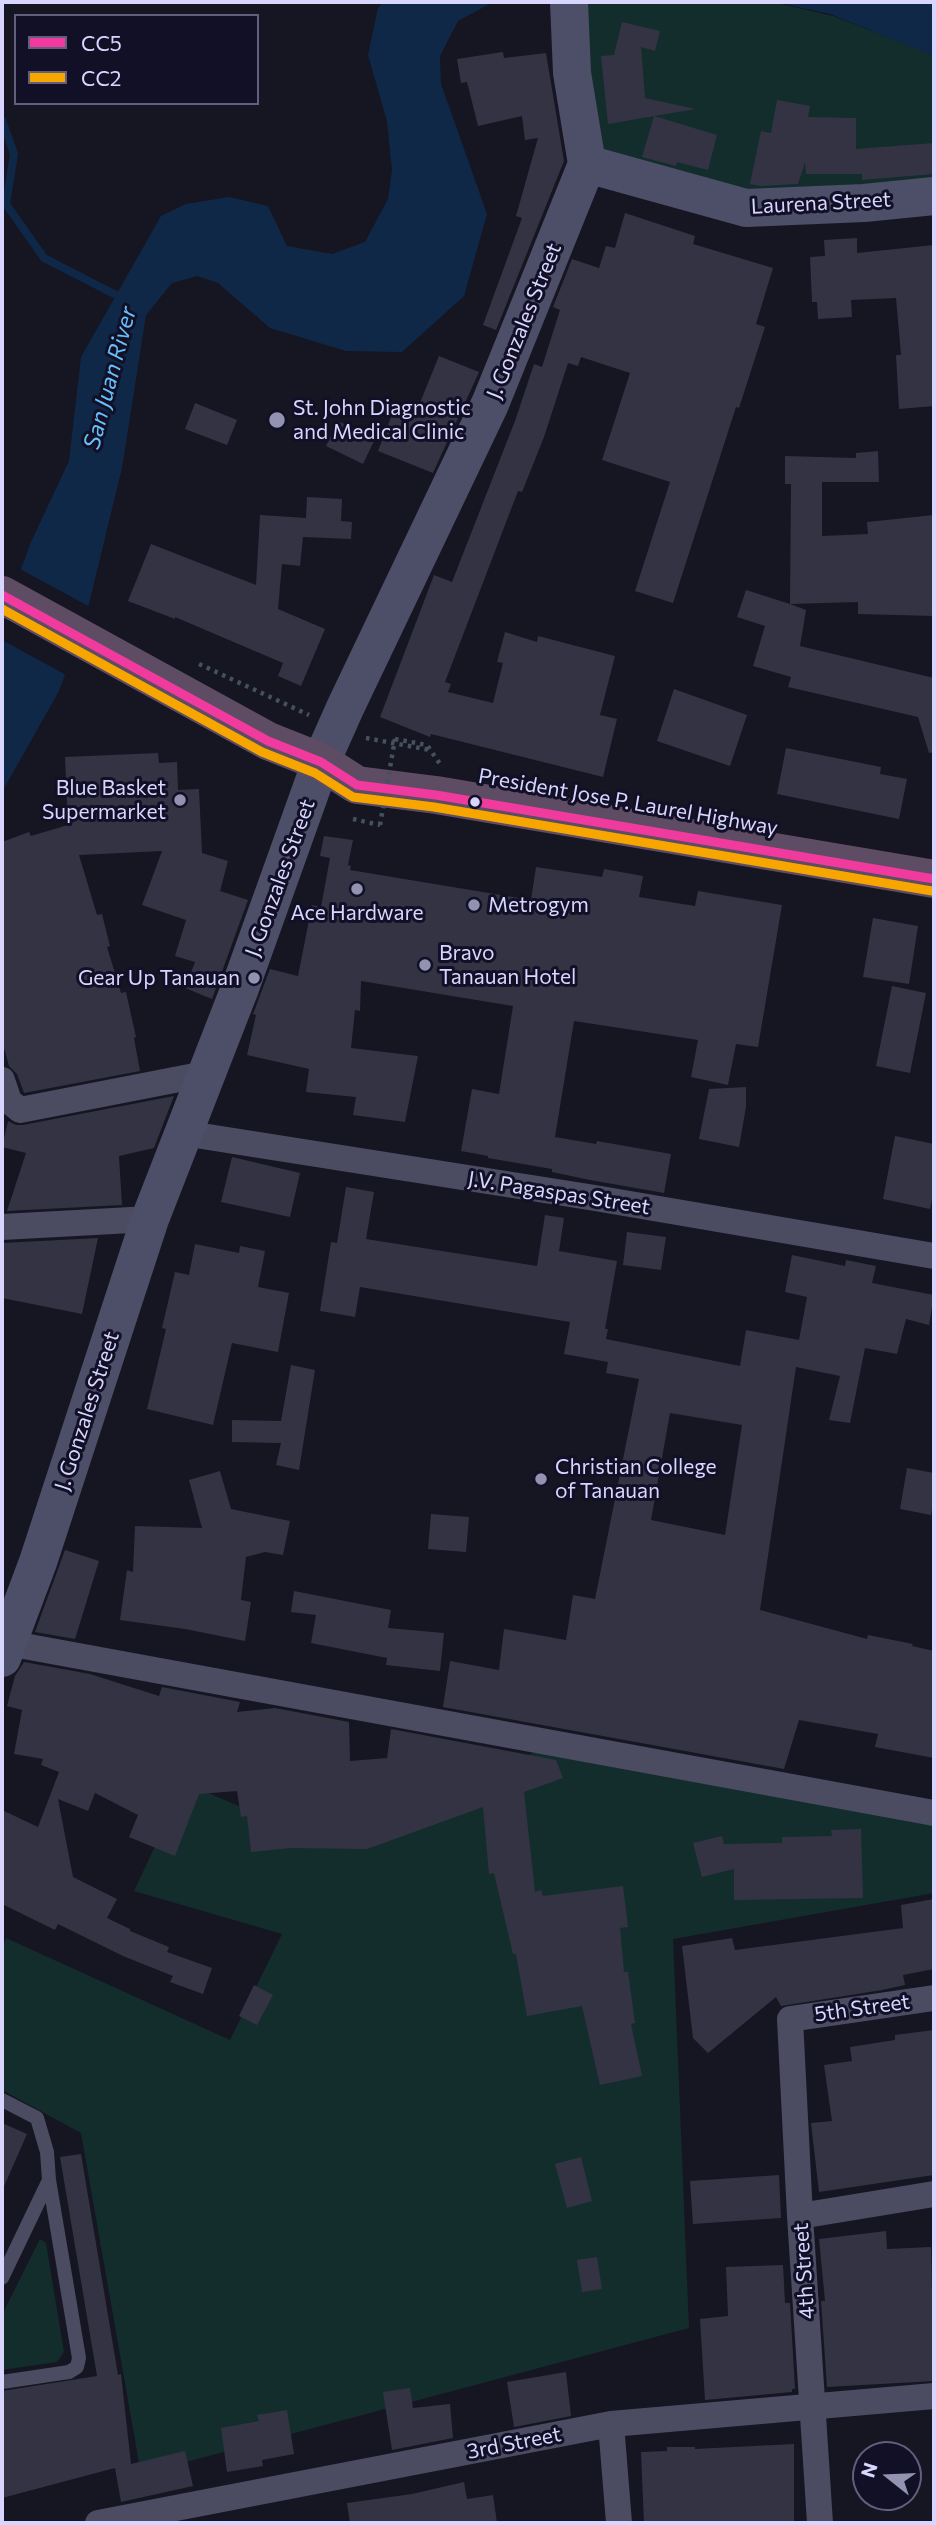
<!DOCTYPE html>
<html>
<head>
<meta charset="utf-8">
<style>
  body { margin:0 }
  #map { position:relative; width:936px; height:2525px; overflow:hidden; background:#161522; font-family:Commissioner,sans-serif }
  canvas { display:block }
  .frame { position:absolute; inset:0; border:4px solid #d8d6fe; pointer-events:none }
  .legend { position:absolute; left:14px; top:14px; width:245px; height:91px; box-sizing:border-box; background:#121027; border:2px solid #615f7d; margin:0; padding:9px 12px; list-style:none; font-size:21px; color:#d8d6fe }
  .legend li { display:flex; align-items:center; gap:14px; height:35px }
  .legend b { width:35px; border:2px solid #615f7d }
  .north { position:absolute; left:852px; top:2441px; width:70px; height:70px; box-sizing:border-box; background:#121027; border:2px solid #615f7d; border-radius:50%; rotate:288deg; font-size:19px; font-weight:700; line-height:28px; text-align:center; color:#d8d6fe }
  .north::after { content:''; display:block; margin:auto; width:24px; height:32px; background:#9492b1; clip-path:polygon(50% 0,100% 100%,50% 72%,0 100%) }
</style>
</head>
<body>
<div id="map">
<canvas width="936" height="2525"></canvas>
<div class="frame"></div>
<ul class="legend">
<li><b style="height:9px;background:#f13a9d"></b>CC5</li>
<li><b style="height:9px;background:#f7a600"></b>CC2</li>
</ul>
<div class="north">N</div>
</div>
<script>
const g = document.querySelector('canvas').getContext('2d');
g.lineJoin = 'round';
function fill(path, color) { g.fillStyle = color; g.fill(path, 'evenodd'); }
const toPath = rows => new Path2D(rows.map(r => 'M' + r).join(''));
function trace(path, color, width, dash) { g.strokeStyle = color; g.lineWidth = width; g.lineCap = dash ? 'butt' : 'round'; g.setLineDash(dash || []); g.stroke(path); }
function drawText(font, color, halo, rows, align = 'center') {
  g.font = font + ' Commissioner,sans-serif'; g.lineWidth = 6; g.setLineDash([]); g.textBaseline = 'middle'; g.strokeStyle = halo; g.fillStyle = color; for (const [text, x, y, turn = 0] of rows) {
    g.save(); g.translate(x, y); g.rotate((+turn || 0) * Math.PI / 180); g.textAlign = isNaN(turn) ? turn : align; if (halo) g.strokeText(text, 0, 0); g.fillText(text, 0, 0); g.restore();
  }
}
const green = toPath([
  [576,2,773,2,833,16,934,55,934,196,746,208,587,164],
  [557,1744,934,1819,934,1893,673,1939,689,2328,141,2474,81,2133,2,2090,2,1950,6,1938,230,2040,282,1934,134,1891,185,1783,311,1837],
  [40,2239,46,2243,64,2352,57,2362,2,2370,2,2315]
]);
const water = toPath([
  [383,2,493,2,458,21,440,56,441,84,487,214,464,296,402,352,346,351,270,328,218,283,197,276,172,283,146,315,122,468,84,624,59,691,2,792,2,621,31,542,69,461,81,357,161,216,186,204,229,197,268,206,287,246,332,254,365,242,388,199,392,170,387,121,368,55,378,8],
  [775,2,934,2,934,56,830,14]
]);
const pier = toPath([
  [18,568,92,608,68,676,2,640,2,613]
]);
const stream = toPath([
  [2,120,14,154,6,204,44,258,116,295,125,296]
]);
const building = toPath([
  [622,22,660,31,655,51,641,47,645,98,695,109,608,124,601,56,614,55],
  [503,52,504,58,546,53,564,161,496,330,483,325,522,218,516,216,538,138,525,140,522,116,478,126,467,82,461,83,457,59],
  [777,100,810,106,808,117,856,118,856,149,934,143,934,174,862,180,862,174,806,174,805,162,798,184,760,186,750,184,761,131,771,133],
  [654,116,717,135,708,170,677,162,676,166,642,157],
  [625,213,695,236,693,244,773,268,756,324,765,327,739,408,736,407,673,603,635,591,670,482,602,460,630,373,581,357,578,366,568,363,544,437,522,492,518,491,445,682,451,684,448,692,493,703,503,663,497,662,505,632,537,642,538,636,615,656,600,715,617,719,603,777,431,734,430,737,380,717,434,575,452,582,515,421,534,364,542,367,560,310,553,307,572,259,599,268,606,246,615,248],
  [857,238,857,253,934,245,934,406,899,409,896,355,901,355,896,298,851,300,852,317,818,319,817,302,812,302,810,257,825,256,824,240],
  [439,356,479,372,433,473,378,451,395,407,415,415],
  [195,403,237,420,227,445,185,429],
  [338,421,375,439,363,464,326,446],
  [878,451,879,482,822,482,822,536,868,534,867,522,934,515,934,616,858,614,858,602,790,604,806,610,800,646,934,678,934,752,929,753,918,717,788,687,791,677,753,666,765,626,737,617,746,590,790,604,791,484,785,484,785,456,856,458,856,453],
  [307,497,342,499,341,521,352,522,351,539,303,537,300,566,282,564,278,609,325,629,301,686,278,676,283,663,175,617,175,619,128,601,151,544,256,585,260,515,306,518],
  [674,689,747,715,730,766,657,741],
  [786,748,881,767,880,774,907,779,899,819,777,794],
  [158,753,159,763,177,762,178,790,199,789,202,853,228,861,220,891,248,900,212,999,185,988,195,962,175,956,186,920,142,905,162,851,79,855,97,915,102,914,110,946,107,947,121,993,126,992,136,1037,134,1038,140,1071,24,1093,17,1074,9,1066,2,1041,2,842,29,832,31,836,68,825,65,757],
  [324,836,353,840,348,865,351,866,350,870,531,900,536,867,602,877,604,869,643,876,639,897,695,906,698,891,782,905,758,1047,736,1044,728,1085,691,1077,698,1040,574,1021,555,1137,596,1144,597,1141,671,1154,664,1193,590,1180,552,1172,552,1169,488,1158,488,1156,461,1151,472,1089,499,1094,513,1006,361,981,360,1011,355,1010,351,1048,418,1056,405,1122,353,1115,356,1097,306,1092,309,1069,247,1055,256,1015,253,1014,270,969,298,976,312,905,321,907,330,858,320,856],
  [873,918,918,926,909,984,863,977],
  [892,986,926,993,910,1073,876,1066],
  [746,1087,746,1107,739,1147,699,1139,709,1089],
  [174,1096,154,1148,119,1156,122,1205,7,1211,26,1153,2,1147,8,1121,16,1125,23,1125],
  [895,1136,934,1144,934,1188,930,1209,883,1199],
  [232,1157,300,1173,290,1217,221,1202],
  [346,1187,374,1192,366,1239,537,1266,545,1215,564,1218,559,1251,617,1261,605,1329,608,1329,606,1339,740,1366,746,1330,799,1340,807,1297,785,1292,792,1255,845,1266,846,1260,876,1266,872,1283,934,1295,929,1325,906,1319,897,1354,865,1348,850,1423,829,1420,840,1376,796,1367,760,1610,867,1639,868,1635,913,1644,912,1646,934,1651,934,1758,875,1747,878,1734,799,1720,784,1769,443,1707,450,1661,499,1670,504,1629,566,1640,573,1595,595,1599,639,1379,606,1373,608,1362,564,1354,570,1322,360,1287,355,1317,320,1311,331,1242,337,1243],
  [670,1413,742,1425,725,1535,651,1520],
  [627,1232,666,1237,661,1270,623,1265],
  [98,1238,82,1314,2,1298,2,1243],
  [195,1244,239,1253,240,1246,265,1251,258,1287,289,1293,278,1352,232,1343,213,1425,147,1409,166,1329,162,1328,175,1272,189,1275],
  [291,1365,315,1370,299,1470,276,1465,281,1443,232,1442,232,1420,281,1421],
  [907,1468,934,1473,934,1496,931,1515,900,1509],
  [220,1471,231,1509,290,1521,283,1555,265,1552,246,1557,241,1600,251,1602,245,1641,185,1629,120,1620,127,1570,133,1572,135,1526,202,1528,189,1480],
  [431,1514,469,1517,466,1552,428,1549],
  [65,1550,99,1561,75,1639,35,1632],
  [294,1591,391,1610,388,1628,444,1633,440,1671,386,1665,387,1658,311,1643,316,1615,291,1612],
  [24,1662,90,1674,159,1696,162,1687,240,1702,237,1712,275,1708,349,1722,350,1761,387,1758,391,1729,556,1760,563,1778,524,1792,535,1892,541,1890,543,1896,623,1886,628,1927,620,1928,624,1972,628,1972,635,2023,631,2024,642,2076,600,2085,582,2006,527,2016,516,1954,513,1954,494,1873,489,1874,483,1807,367,1849,291,1848,251,1852,247,1816,241,1817,237,1791,199,1794,175,1856,129,1837,138,1815,95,1793,88,1811,58,1799,73,1877,117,1899,107,1918,130,1929,130,1931,169,1947,167,1952,212,1968,203,1994,170,1982,173,1976,123,1956,58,1924,55,1930,2,1904,2,1810,38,1827,59,1772,41,1765,43,1759,14,1754,22,1710,7,1706,15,1676],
  [861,1829,863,1898,734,1900,734,1869,702,1877,693,1843,722,1836,724,1844,782,1843,782,1837,832,1836,831,1830],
  [934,1899,934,1969,903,1975,905,1985,882,1990,781,2006,776,1997,708,2053,693,2038,682,1946,732,1938,735,1950,903,1928,901,1905],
  [254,1985,273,1995,257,2025,239,2016],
  [934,2030,934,2175,819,2192,811,2123,832,2121,824,2065,852,2061,850,2047,895,2040,895,2035],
  [2,2123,27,2134,2,2191],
  [81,2154,118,2375,121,2374,131,2464,185,2451,193,2486,121,2502,115,2468,2,2498,2,2391,97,2376,60,2157],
  [581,2157,592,2201,567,2208,555,2164],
  [779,2175,781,2218,693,2224,690,2181],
  [886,2231,887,2249,931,2247,934,2381,827,2387,821,2301,825,2301,819,2239],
  [597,2257,602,2289,582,2292,577,2260],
  [783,2265,785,2303,790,2303,795,2389,792,2389,792,2392,705,2400,700,2319,728,2316,726,2267],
  [566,2372,571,2416,514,2427,507,2382],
  [410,2388,413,2408,450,2404,453,2438,392,2450,383,2392],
  [287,2410,294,2454,262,2460,263,2466,227,2472,221,2428,259,2421,257,2415],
  [794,2444,794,2523,644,2523,641,2452,667,2451,667,2447,695,2447,695,2449],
  [464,2482,467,2499,493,2495,497,2523,350,2523,347,2503,412,2494]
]);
const path = toPath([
  [199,664,309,715],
  [366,738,430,750],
  [395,739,427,745,440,764],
  [353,819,380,825]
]);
const lane = toPath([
  [2,2100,37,2118,47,2152,49,2180],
  [2,2278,49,2180,79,2358,77,2367,69,2372,2,2382]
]);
const street = toPath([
  [2,1080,9,1101,20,1110,205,1074],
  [183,1133,595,1198,934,1256],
  [2,1227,150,1219],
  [2,1642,934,1813],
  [800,2216,934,2194],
  [611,2424,619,2523],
  [98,2523,611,2424,934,2396],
  [820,2523,800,2216,790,2019,934,1998]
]);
const secondary = toPath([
  [587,164,746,208,864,203,934,196],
  [2,1658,38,1562,150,1219,240,988,321,762,345,708,490,404,587,164,572,73,569,2]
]);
const highway = toPath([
  [2,595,268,741,321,762,357,785,436,795,934,879]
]);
const pathBridge = toPath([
  [380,825,395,739]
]);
const bus1 = toPath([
  [2,595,268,741,321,762,357,785,436,795,934,879]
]);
const bus2 = toPath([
  [2,609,262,752,315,773,353,797,434,807,932,891]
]);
const markers = [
  [277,420,9,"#9492b1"],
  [180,800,7,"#9492b1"],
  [475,802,6,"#d8d6fe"],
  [357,889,7,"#9492b1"],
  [474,905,7,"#9492b1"],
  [425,965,7,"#9492b1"],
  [254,978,7,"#9492b1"],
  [541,1479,7,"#9492b1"]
];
const streetNames = [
  ["Laurena Street",821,203,-3],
  ["J. Gonzales Street",524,321,-68],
  ["President Jose P. Laurel Highway",628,802,10],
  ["J. Gonzales Street",280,878,-70],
  ["J.V. Pagaspas Street",559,1193,9],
  ["J. Gonzales Street",87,1411,-72],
  ["5th Street",862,2008,-8],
  ["4th Street",804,2271,-94],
  ["3rd Street",514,2443,-11]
];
const poiNames = [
  ["St. John Diagnostic",293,408],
  ["and Medical Clinic",293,432],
  ["Blue Basket",166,788,"right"],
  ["Supermarket",166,812,"right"],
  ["Metrogym",488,905],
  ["Ace Hardware",357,913,"center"],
  ["Bravo",439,953],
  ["Tanauan Hotel",439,977],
  ["Gear Up Tanauan",240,978,"right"],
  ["Christian College",555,1467],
  ["of Tanauan",555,1491]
];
const waterNames = [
  ["San Juan River",110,378,-75]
];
fill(green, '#132d2c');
fill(water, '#102847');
fill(pier, '#161522');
trace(stream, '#102847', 8);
fill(building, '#343344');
trace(path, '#44515e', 4.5, [3.5, 5]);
trace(lane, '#4b4b62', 14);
trace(street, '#4b4b62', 26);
trace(secondary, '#4d4e68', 38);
trace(highway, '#5d4c63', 38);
trace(pathBridge, '#44515e', 4.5, [3.5, 5]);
trace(bus1, '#f13a9d', 9);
trace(bus2, '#f7a600', 9);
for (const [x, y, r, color] of markers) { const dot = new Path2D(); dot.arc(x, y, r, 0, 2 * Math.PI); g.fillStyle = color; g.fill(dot); trace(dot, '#121027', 2.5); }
drawText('21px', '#d8d6fe', '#121027', streetNames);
drawText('21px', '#d8d6fe', '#121027', poiNames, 'left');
drawText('italic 23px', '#66c0fc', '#121027', waterNames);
</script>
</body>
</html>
